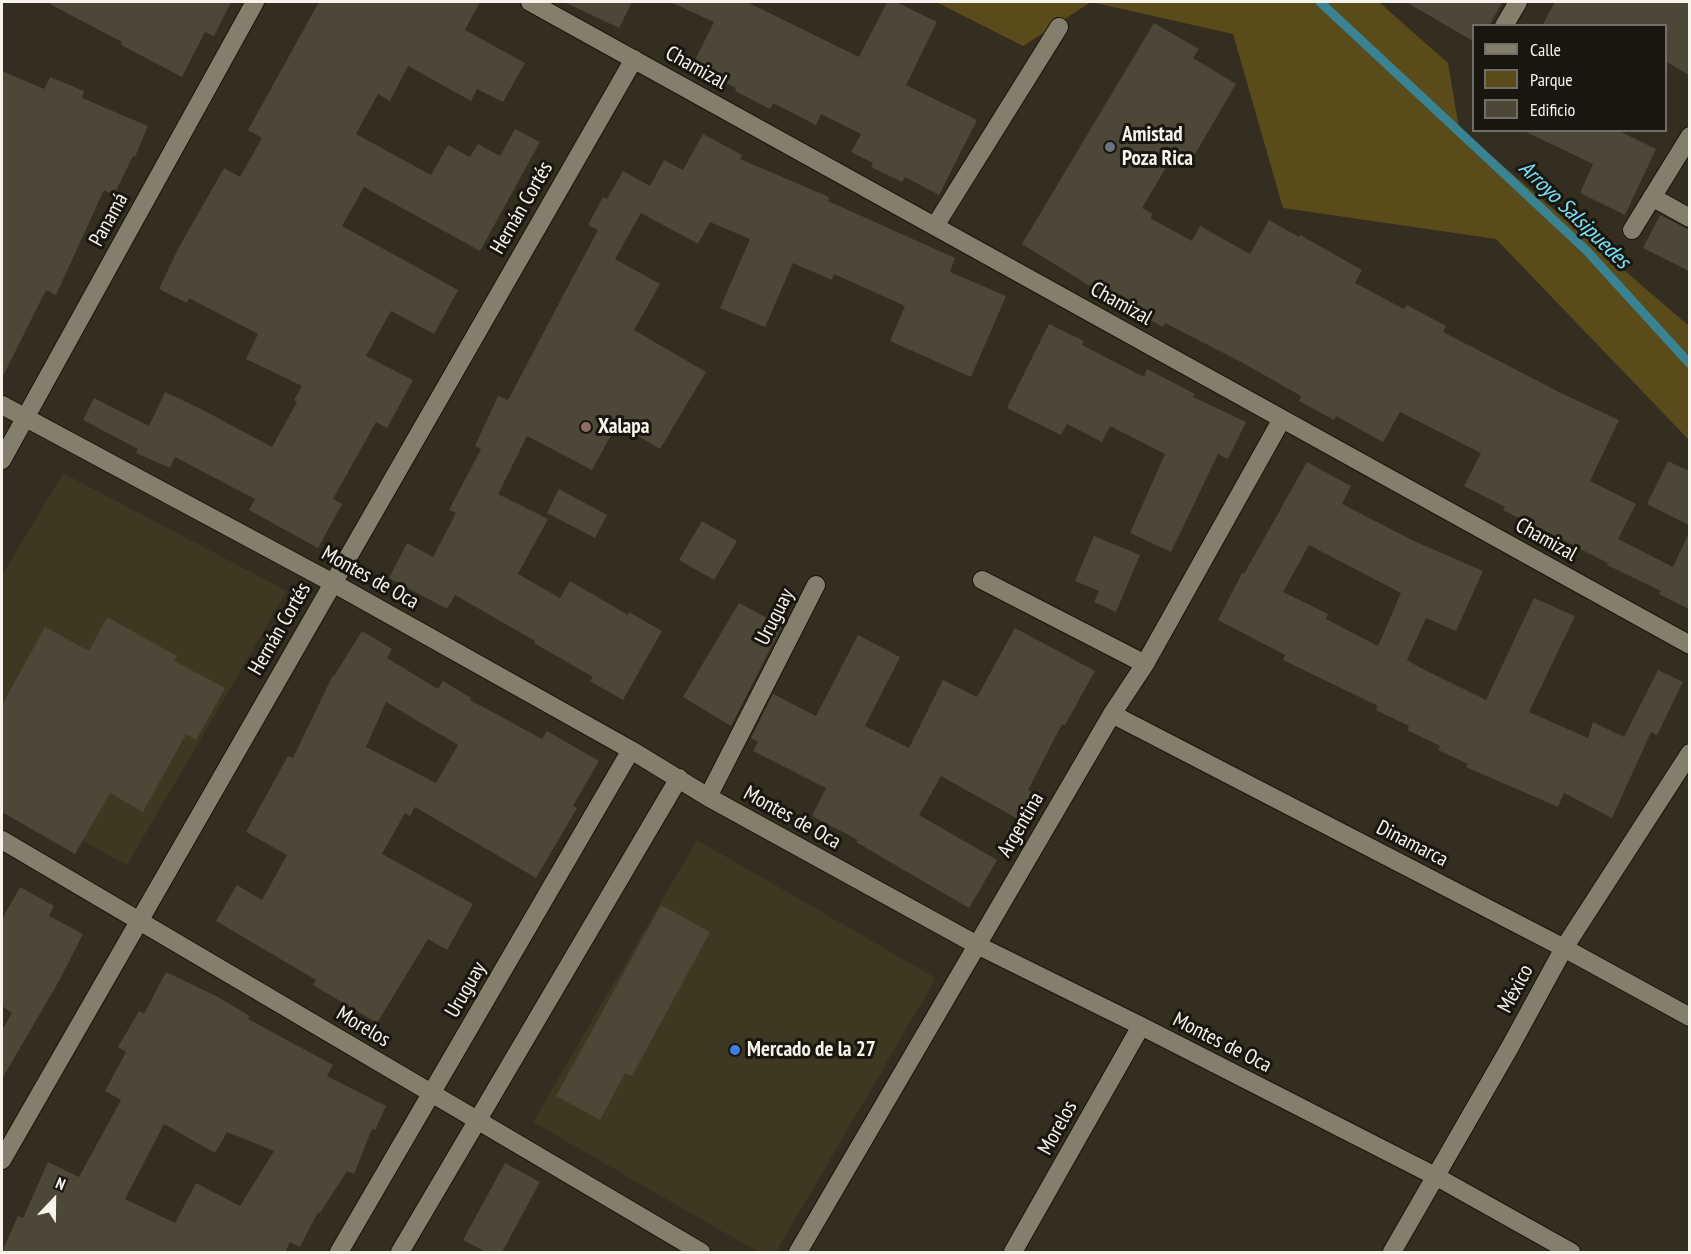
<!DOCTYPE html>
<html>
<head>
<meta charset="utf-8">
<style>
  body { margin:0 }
  #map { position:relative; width:1691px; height:1254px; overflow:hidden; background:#332e1f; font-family:"PT Sans Narrow",sans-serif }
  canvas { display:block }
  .frame { position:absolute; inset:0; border:3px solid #f6f3ea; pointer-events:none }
  .legend { position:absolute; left:1472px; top:24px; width:195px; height:108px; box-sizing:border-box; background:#18160f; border:2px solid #716e67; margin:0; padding:8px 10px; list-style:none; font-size:18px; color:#f6f3ea }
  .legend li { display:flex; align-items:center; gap:12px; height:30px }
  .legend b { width:30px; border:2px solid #716e67 }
  .north { position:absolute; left:24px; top:1170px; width:60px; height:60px; -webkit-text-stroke:4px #18160f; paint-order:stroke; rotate:22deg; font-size:16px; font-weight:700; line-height:24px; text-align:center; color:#f6f3ea }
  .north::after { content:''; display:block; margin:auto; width:21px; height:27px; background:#f6f3ea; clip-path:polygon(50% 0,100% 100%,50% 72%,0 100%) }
</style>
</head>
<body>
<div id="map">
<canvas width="1691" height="1254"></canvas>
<div class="frame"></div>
<ul class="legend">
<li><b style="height:8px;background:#847e6d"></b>Calle</li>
<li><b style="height:16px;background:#5a4b1b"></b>Parque</li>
<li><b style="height:16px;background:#4c4737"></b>Edificio</li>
</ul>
<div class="north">N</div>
</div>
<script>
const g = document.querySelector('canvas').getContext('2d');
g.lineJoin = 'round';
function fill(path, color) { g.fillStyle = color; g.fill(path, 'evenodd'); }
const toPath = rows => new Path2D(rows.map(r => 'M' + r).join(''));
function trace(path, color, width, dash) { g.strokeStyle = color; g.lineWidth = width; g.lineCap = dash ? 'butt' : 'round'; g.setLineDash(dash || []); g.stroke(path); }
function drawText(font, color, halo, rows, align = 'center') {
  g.font = font + ' "PT Sans Narrow",sans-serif'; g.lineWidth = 6; g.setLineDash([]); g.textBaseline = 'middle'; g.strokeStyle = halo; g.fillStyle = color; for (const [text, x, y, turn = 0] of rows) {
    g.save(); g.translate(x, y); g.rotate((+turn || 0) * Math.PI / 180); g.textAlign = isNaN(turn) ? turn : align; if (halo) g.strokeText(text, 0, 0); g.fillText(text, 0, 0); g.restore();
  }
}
const built = toPath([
  [63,473,287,591,127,865,2,798,2,576],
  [697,840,936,978,776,1252,758,1252,533,1122]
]);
const green = toPath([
  [936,2,1379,2,1448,63,1459,128,1689,326,1689,440,1496,239,1283,208,1233,34,1091,2,1023,46]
]);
const stream = toPath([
  [1320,2,1586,250,1690,364]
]);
const building = toPath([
  [46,2,231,2,214,36,205,32,182,77,121,45,122,42],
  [319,2,480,2,465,30,525,63,503,102,477,89,471,101,408,66,390,101,378,94,356,134,431,175,448,145,470,157,478,144,500,156,515,129,540,142,480,251,364,187,342,226,458,290,434,334,391,311,366,356,413,380,387,428,376,422,333,499,342,504,318,548,249,510,255,499,175,457,170,468,136,453,138,449,83,420,94,398,149,426,165,392,201,409,272,447,297,402,294,400,302,386,246,359,258,334,189,298,187,303,159,289,178,249,224,168,240,177,262,138,248,130],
  [564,2,632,2,619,28],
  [670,2,747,2,859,57,887,2,896,2,937,22,906,85,977,120,939,195,905,177,902,182,871,167,873,163,851,152,861,134,821,114,816,125,773,103,770,109,735,91,736,88,692,66,714,22],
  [1406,2,1502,2,1489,26,1473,26,1473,41],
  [1555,2,1689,2,1689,75,1665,61,1665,26,1542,26],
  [1154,23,1199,49,1193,58,1236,84,1188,166,1172,157,1142,208,1153,214,1150,218,1192,241,1200,226,1250,254,1269,220,1299,237,1300,235,1362,270,1355,283,1404,309,1407,305,1446,326,1443,332,1561,393,1619,420,1590,481,1636,504,1618,539,1673,567,1689,533,1689,609,1659,594,1661,591,1607,565,1608,563,1503,510,1505,507,1464,486,1481,453,1400,412,1383,442,1336,416,1334,420,1299,401,1301,396,1243,363,1165,323,1163,327,1111,299,1022,244],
  [2,71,44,89,50,77,84,91,82,98,148,126,135,157,133,156,114,195,104,190,56,295,46,290,2,378],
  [1522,130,1617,130,1656,149,1625,215,1580,193,1593,164],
  [703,134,742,155,740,159,829,197,828,201,955,258,950,272,1006,296,971,377,890,341,905,306,834,274,832,280,793,263,765,327,720,308,750,239,710,222,698,244,641,213,615,259,660,284,634,330,706,372,660,449,617,424,592,470,527,436,498,494,548,519,518,574,560,598,570,581,628,615,629,612,662,631,623,700,590,681,593,677,534,643,535,641,455,595,447,609,389,578,407,543,433,557,456,513,449,510,481,449,475,446,498,396,508,400,565,292,598,230,588,225,603,197,607,199,623,171,650,186,664,160,683,170],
  [1660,215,1689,230,1689,271,1643,248],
  [1049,324,1084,341,1082,345,1144,377,1147,369,1195,394,1193,397,1246,422,1228,459,1218,454,1171,552,1130,533,1165,454,1110,426,1102,442,1067,424,1061,435,1007,408],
  [1668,461,1689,471,1689,525,1647,504],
  [1307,462,1351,486,1342,504,1414,541,1483,571,1456,631,1426,618,1407,660,1419,667,1486,700,1534,598,1575,616,1529,712,1588,738,1593,722,1624,737,1658,670,1683,682,1657,735,1651,732,1612,818,1564,793,1558,807,1466,767,1468,764,1438,750,1440,746,1407,730,1409,726,1376,710,1378,706,1283,660,1285,655,1218,620,1242,573,1244,574],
  [1309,545,1401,593,1378,646,1326,619,1328,614,1283,592],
  [559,489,607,515,595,538,547,513],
  [702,521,737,541,714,580,679,560],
  [1094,536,1140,555,1116,612,1094,602,1099,591,1075,581],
  [739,603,782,626,731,726,683,697],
  [107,617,177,656,174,661,225,688,196,740,186,734,143,812,110,793,75,854,2,812,2,705,45,627,89,651],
  [1015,628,1095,671,1065,725,1062,724,1028,790,1040,797,1025,823,941,776,919,815,997,860,969,908,856,842,858,840,812,816,826,788,753,751,758,742,751,738,773,694,816,716,858,635,900,657,865,726,909,748,943,680,977,697],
  [362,631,392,649,387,658,438,689,443,681,471,698,470,700,542,739,547,731,599,761,573,806,577,808,536,878,415,807,410,816,405,813,382,854,473,904,447,950,428,939,377,1023,313,985,316,980,216,921,237,885,262,900,287,855,246,832,288,756,293,758,333,675,334,676],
  [386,702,458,745,436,783,366,747],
  [20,887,54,906,49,916,83,934,59,981,2,1079,2,1030,12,1013,2,1006,2,919],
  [661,905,710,932,632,1076,625,1073,600,1120,556,1096],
  [166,972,216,996,250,1016,248,1019,333,1065,327,1076,386,1106,375,1130,372,1129,354,1174,347,1171,320,1213,318,1212,300,1247,290,1242,285,1252,2,1252,18,1216,23,1218,48,1162,79,1177,121,1100,105,1091,126,1052,118,1047,139,1011,144,1014],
  [164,1124,215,1153,227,1132,274,1151,240,1206,196,1183,175,1223,125,1199],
  [505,1163,540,1182,502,1252,486,1252,463,1240]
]);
const minor = toPath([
  [530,2,1690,645],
  [1504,26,1518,2],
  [1652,197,1690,218],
  [935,226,1059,27],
  [1632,230,1690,136],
  [2,405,333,583,631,750,708,797,977,945,1141,1026,1437,1177,1571,1252],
  [2,460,255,2],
  [982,580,1145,664],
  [1112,714,1564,948,1690,1017],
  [708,797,816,585],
  [2,840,701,1252],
  [2,1160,634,59],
  [339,1252,631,750],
  [400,1252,679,778],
  [798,1252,1112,714,1145,664,1282,419],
  [1013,1252,1141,1026],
  [1392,1252,1510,1047,1564,948,1690,753]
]);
const markers = [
  [1110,147,6,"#6b7280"],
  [586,427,6,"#8d6e63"],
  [735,1050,6,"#3f7fe0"]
];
const streetNames = [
  ["Chamizal",696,68,29],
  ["Hernán Cortés",522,208,-60],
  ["Panamá",109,220,-61],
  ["Chamizal",1121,304,29],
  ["Chamizal",1546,540,29],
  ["Montes de Oca",370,578,29],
  ["Uruguay",775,617,-63],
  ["Hernán Cortés",280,629,-60],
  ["Montes de Oca",792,818,29],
  ["Argentina",1021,825,-60],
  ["Dinamarca",1412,844,27],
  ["México",1516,989,-62],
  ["Uruguay",466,990,-60],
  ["Morelos",363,1027,31],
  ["Montes de Oca",1222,1043,27],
  ["Morelos",1058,1128,-61]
];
const poiNames = [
  ["Amistad",1122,135],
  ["Poza Rica",1122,159],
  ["Xalapa",598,427],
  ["Mercado de la 27",747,1050]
];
const waterNames = [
  ["Arroyo Salsipuedes",1574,215,44]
];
fill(built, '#3e3721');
fill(green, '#5a4b1b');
trace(stream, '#3a8393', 9);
fill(building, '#4c4737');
trace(minor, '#1a1608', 20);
trace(minor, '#847e6d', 18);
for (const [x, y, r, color] of markers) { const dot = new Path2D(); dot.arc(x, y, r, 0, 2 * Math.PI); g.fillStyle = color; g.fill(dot); trace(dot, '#18160f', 2); }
drawText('21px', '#f6f3ea', '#18160f', streetNames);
drawText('bold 21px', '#f6f3ea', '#18160f', poiNames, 'left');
drawText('italic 22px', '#78e5fe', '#18160f', waterNames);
</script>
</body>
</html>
